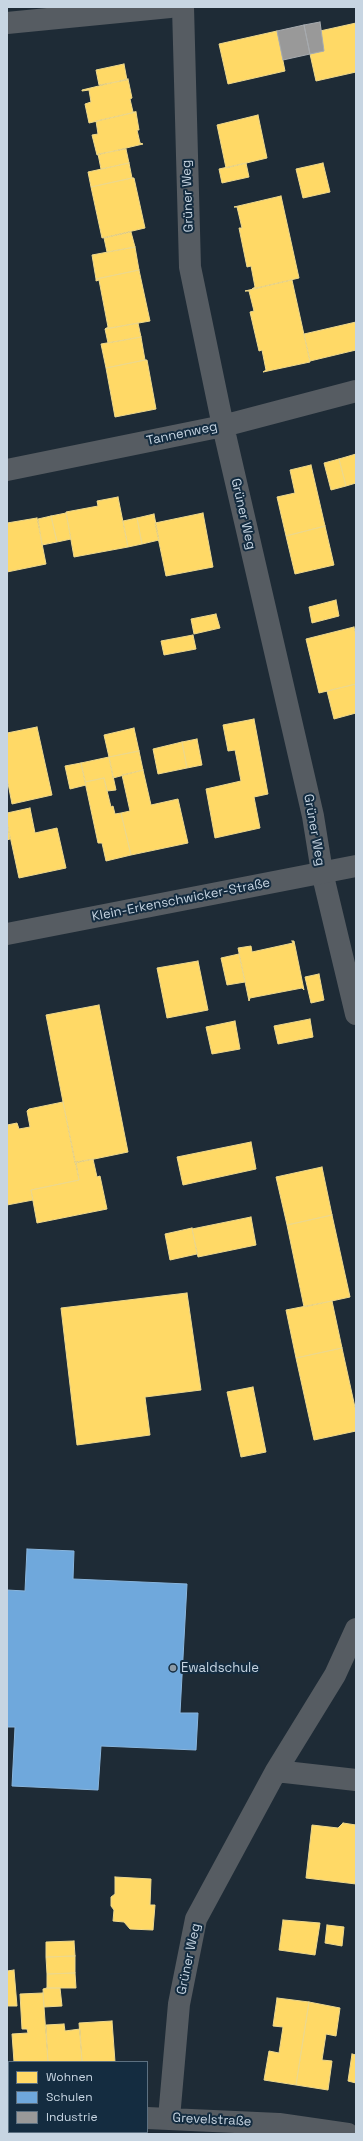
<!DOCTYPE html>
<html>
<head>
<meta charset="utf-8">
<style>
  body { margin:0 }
  #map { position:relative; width:363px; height:2141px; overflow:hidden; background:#1e2b36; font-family:"Space Grotesk",sans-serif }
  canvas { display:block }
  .frame { position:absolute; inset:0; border:8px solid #c7d5e2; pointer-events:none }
  .legend { position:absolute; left:8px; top:2061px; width:140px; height:72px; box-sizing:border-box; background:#142c40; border:1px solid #5c7081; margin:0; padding:5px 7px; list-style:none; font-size:12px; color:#c7d5e2 }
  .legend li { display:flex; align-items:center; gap:8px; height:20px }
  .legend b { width:20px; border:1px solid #5c7081 }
</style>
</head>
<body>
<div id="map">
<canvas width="363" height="2141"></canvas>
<div class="frame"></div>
<ul class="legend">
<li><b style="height:11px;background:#ffd966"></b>Wohnen</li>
<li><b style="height:11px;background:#6fa8dc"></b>Schulen</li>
<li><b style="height:11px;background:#999"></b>Industrie</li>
</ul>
</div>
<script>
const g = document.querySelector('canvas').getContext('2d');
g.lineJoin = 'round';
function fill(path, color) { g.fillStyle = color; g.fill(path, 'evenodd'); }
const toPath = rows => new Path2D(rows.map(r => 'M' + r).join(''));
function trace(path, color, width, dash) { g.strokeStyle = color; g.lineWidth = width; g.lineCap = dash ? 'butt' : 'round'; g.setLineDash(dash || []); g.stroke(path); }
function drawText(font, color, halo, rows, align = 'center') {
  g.font = font + ' "Space Grotesk",sans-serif'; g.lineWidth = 4; g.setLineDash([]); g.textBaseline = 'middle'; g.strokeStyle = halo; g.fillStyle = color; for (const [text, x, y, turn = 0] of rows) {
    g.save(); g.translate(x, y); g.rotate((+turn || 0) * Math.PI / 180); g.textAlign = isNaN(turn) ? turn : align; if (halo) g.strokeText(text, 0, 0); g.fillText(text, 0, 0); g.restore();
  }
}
const homes = toPath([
  [356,23,356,72,316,81,310,54,324,51,320,31,356,23],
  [277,31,285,71,228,84,219,44,277,31],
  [124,64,127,80,99,85,96,70,124,64],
  [128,79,132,98,130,99,133,112,136,112,89,123,85,104,91,102,89,90,82,91,82,90,128,79],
  [136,112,139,130,137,130,140,143,143,144,97,155,92,135,98,134,96,121,136,112],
  [258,115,267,158,226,168,217,125,258,115],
  [126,149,129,163,101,169,98,154,126,149],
  [129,163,132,178,91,187,88,172,129,163],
  [246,163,249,177,222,183,219,169,246,163],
  [323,163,330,192,303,198,296,169,323,163],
  [132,178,134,178,145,228,102,238,91,187,132,178],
  [281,196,299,278,252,289,255,287,251,266,247,267,239,228,242,228,237,207,234,207,281,196],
  [131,232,135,247,107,252,104,238,131,232],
  [135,247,139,270,96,279,92,255,135,247],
  [139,270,150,321,105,329,108,327,99,280,96,281,96,279,139,270],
  [292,280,310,362,263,372,266,370,262,350,259,351,250,312,254,311,249,291,245,291,292,280],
  [356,322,356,350,310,361,304,334,356,322],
  [138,323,141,337,108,343,105,329,138,323],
  [141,337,145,360,106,368,101,344,141,337],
  [145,360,147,360,156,409,115,417,106,368,145,360],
  [356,454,356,483,346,486,339,459,356,454],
  [339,459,346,486,331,490,324,463,339,459],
  [311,465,325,526,286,536,277,497,295,493,290,470,311,465],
  [118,497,128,547,74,557,66,512,98,506,97,501,118,497],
  [66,513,71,539,57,542,51,516,66,513],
  [203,513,213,567,166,576,155,523,203,513],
  [154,514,159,540,142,544,137,518,154,514],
  [51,516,57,542,42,545,38,519,51,516],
  [37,518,46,564,7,572,7,523,37,518],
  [137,518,142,544,128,547,123,521,137,518],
  [325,526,334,565,295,574,286,536,325,526],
  [336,600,339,616,312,623,309,607,336,600],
  [216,614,220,628,194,634,191,619,216,614],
  [354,627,356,636,356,684,319,693,306,639,354,627],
  [193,635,196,649,164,655,161,641,193,635],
  [356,684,356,713,334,719,327,691,356,684],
  [254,719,268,794,254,797,260,828,215,838,206,789,241,781,235,750,228,751,223,725,254,719],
  [37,727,52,795,12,804,7,778,7,733,37,727],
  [134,728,139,751,109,757,104,735,134,728],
  [197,739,202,765,187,768,182,742,197,739],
  [182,742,187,768,158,774,153,749,182,742],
  [139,751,143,770,113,778,109,757,139,751],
  [109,757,116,790,107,791,104,778,85,782,81,763,109,757],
  [81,763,86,785,70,789,65,766,81,763],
  [143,770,151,805,178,799,188,843,131,855,121,813,130,811,122,775,143,770],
  [104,778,111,807,113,806,115,814,121,813,131,855,106,861,102,843,98,843,85,782,104,778],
  [30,808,35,833,57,828,66,868,19,878,7,822,7,813,30,808],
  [7,822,10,839,7,840,7,822],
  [292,941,294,941,304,990,302,988,250,998,249,1001,238,948,251,946,252,952,293,943,292,941],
  [239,954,245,982,227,985,221,958,239,954],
  [198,961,208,1010,167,1018,157,968,198,961],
  [319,974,324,1000,311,1003,305,977,319,974],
  [99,1005,128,1152,75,1163,46,1015,99,1005],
  [310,1019,313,1037,278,1044,274,1026,310,1019],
  [235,1021,240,1049,212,1054,206,1027,235,1021],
  [63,1102,79,1180,31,1190,33,1200,7,1205,7,1125,17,1123,19,1129,30,1127,27,1111,29,1109,63,1102],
  [251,1142,256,1169,183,1185,177,1157,251,1142],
  [93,1159,97,1177,100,1176,107,1209,37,1223,31,1190,79,1180,76,1162,93,1159],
  [322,1167,332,1215,287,1225,276,1177,322,1167],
  [332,1215,350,1297,304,1307,287,1225,332,1215],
  [251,1217,256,1245,198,1257,192,1229,251,1217],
  [192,1228,197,1254,170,1260,165,1234,192,1228],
  [187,1293,201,1390,145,1397,150,1435,77,1445,61,1308,187,1293],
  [332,1301,342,1348,296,1358,286,1310,332,1301],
  [342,1348,356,1412,356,1431,314,1440,296,1358,342,1348],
  [253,1387,266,1452,241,1457,227,1392,253,1387],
  [343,1823,356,1825,356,1884,306,1878,312,1825,338,1828,343,1823],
  [115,1877,151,1879,150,1905,155,1905,153,1930,130,1929,124,1922,113,1921,114,1910,111,1906,111,1897,115,1894,115,1877],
  [283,1920,320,1923,315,1955,279,1950,283,1920],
  [327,1925,344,1927,342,1946,325,1943,327,1925],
  [74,1941,75,1956,46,1957,46,1942,74,1941],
  [75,1956,75,1973,47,1974,46,1957,75,1956],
  [14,1970,17,2006,7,2006,7,1971,14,1970],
  [75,1973,76,1988,47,1988,47,1974,75,1973],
  [47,1988,60,1988,62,2006,44,2007,43,1989,47,1988],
  [43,1993,48,2062,14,2062,12,2034,28,2033,27,2029,22,2029,20,1994,43,1993],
  [277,1998,309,2002,296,2085,264,2080,269,2051,279,2053,283,2027,273,2026,277,1998],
  [309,2002,340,2008,336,2036,326,2034,322,2060,332,2061,328,2090,296,2085,309,2002],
  [112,2021,115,2062,82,2062,79,2023,112,2021],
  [64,2024,65,2031,80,2029,82,2062,48,2062,46,2025,64,2024],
  [352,2054,356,2055,356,2083,348,2081,352,2054]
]);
const schools = toPath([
  [27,1549,74,1551,73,1579,187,1584,180,1713,198,1713,196,1750,101,1746,98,1790,12,1786,15,1727,7,1727,7,1590,25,1591,27,1549]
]);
const industry = toPath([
  [320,22,324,51,310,54,304,25,320,22],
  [304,25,310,54,283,60,277,31,304,25]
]);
const minor = toPath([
  [183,7,190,267,223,426,313,816,322,872,356,1014],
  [7,23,170,7],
  [7,470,223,426,356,391],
  [276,1771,356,1780],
  [147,2118,279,2124,348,2134],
  [169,2118,179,2004,196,1919,276,1771,335,1675,356,1629],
  [7,2122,9,2121]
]);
const tertiary = toPath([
  [7,934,356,866]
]);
const markers = [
  [173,1668,4,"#8c9aa6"]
];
const streetNames = [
  ["Grüner Weg",188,196,-92],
  ["Tannenweg",182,434,-12],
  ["Grüner Weg",243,514,77],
  ["Grüner Weg",314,830,80],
  ["Klein-Erkenschwicker-Straße",181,900,-11],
  ["Grüner Weg",189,1959,-78],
  ["Grevelstraße",212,2120,3]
];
const poiNames = [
  ["Ewaldschule",181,1668]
];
fill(homes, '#ffd966');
trace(homes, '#eed88b', 1);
fill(schools, '#6fa8dc');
trace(schools, '#89b6de', 1);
fill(industry, '#999');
trace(industry, '#a7abaf', 1);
trace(minor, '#565c62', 22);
trace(tertiary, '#565c62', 22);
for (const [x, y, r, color] of markers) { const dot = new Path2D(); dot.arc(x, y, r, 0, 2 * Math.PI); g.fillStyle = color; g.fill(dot); trace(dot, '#142c40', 1.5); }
drawText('13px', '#c7d5e2', '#142c40', streetNames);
drawText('13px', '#c7d5e2', '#142c40', poiNames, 'left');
</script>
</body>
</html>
